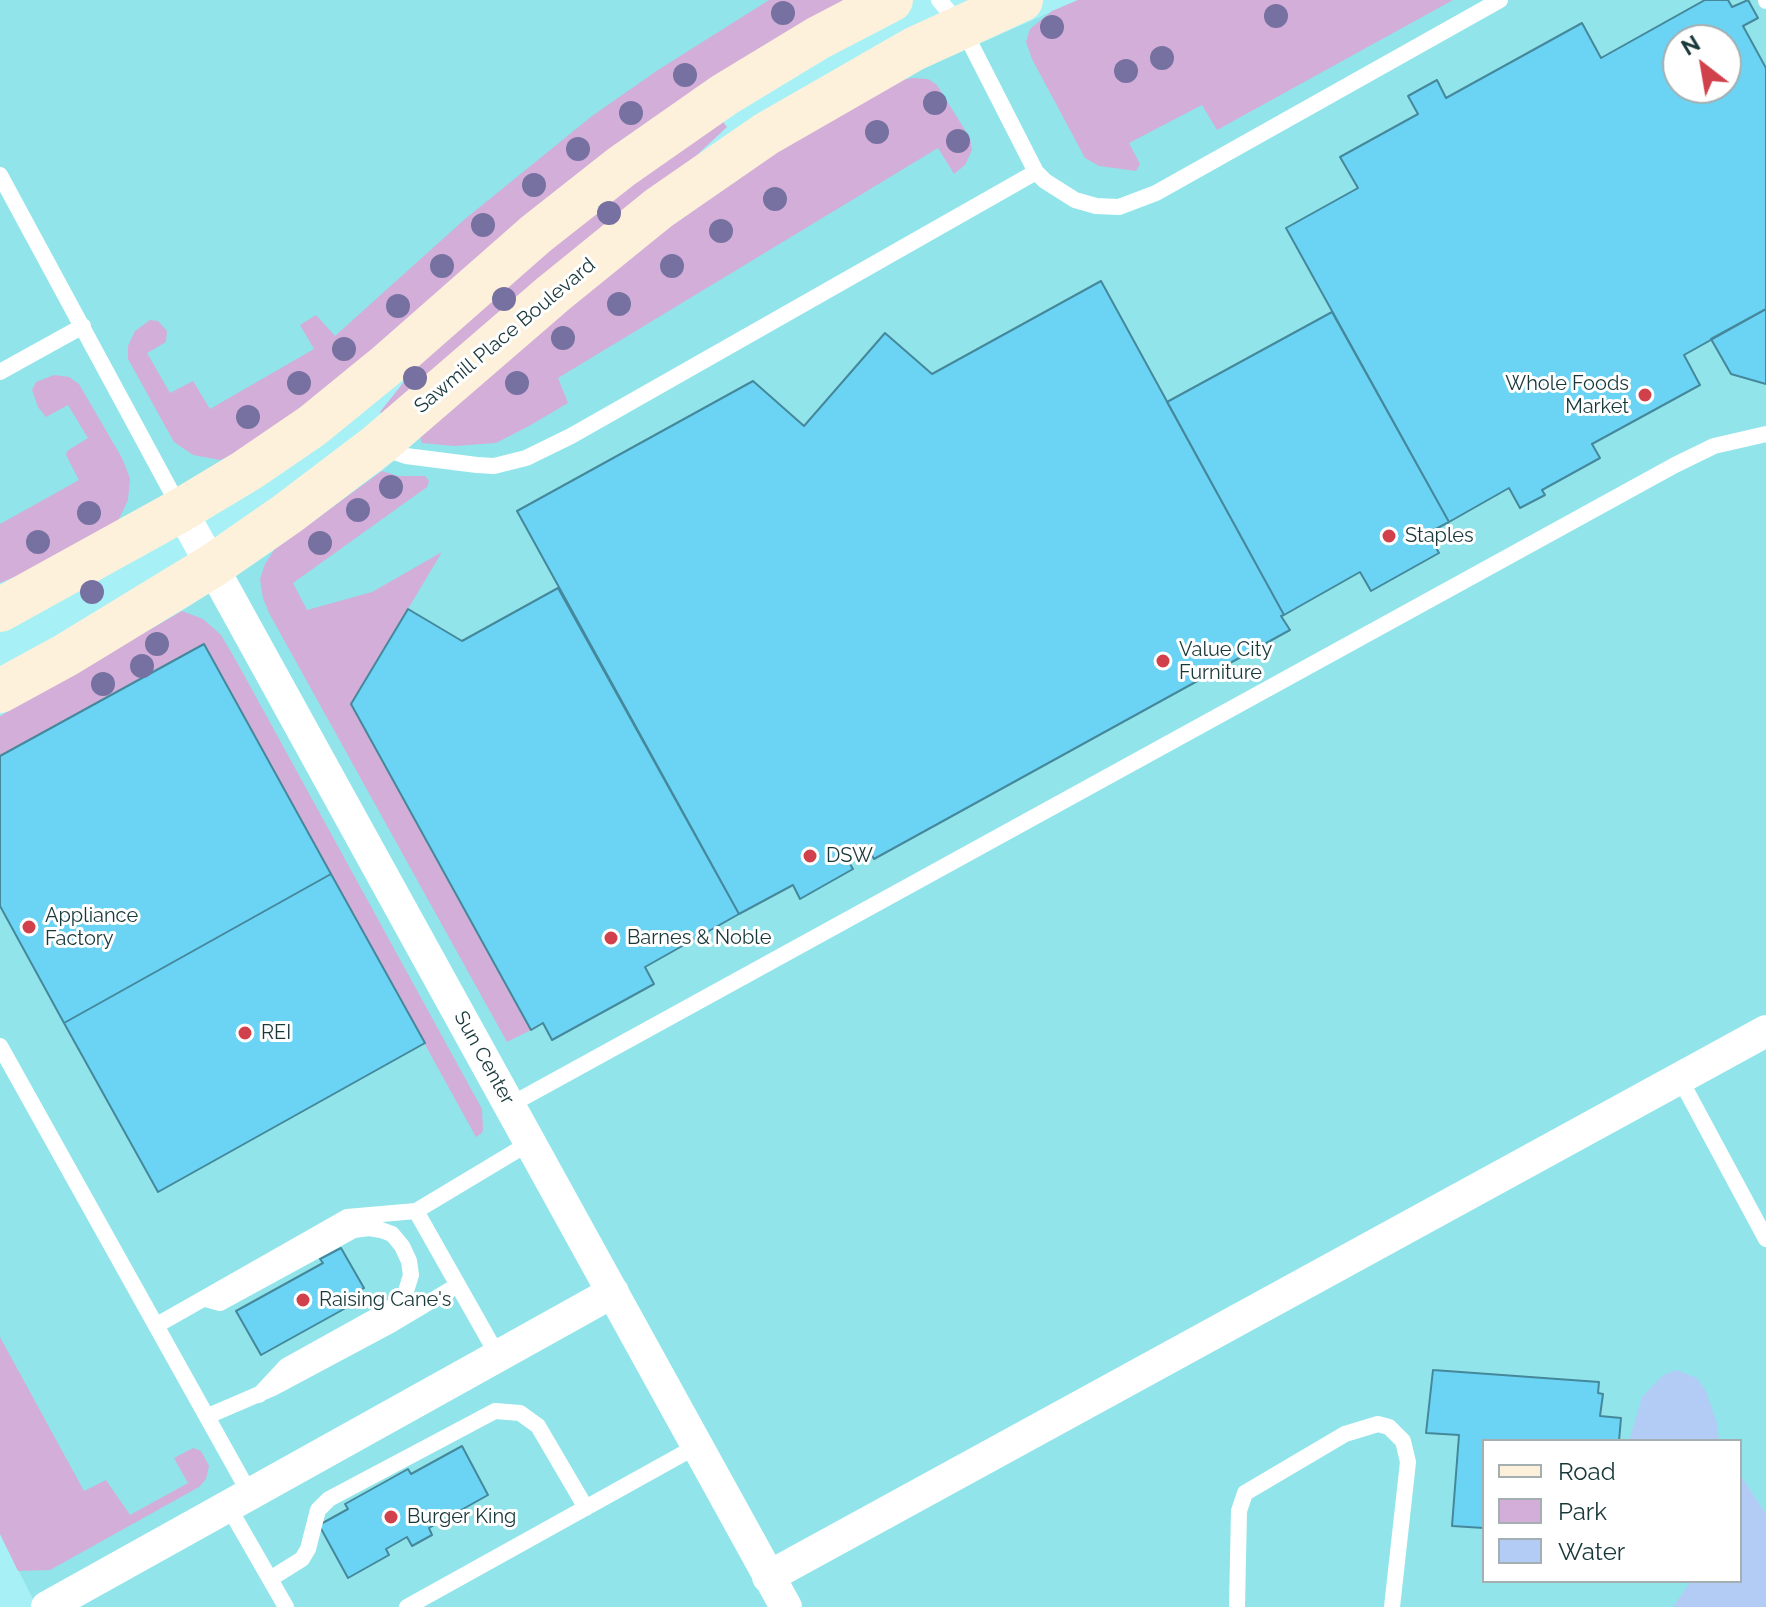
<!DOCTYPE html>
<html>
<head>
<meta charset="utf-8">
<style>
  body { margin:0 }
  #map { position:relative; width:1766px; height:1607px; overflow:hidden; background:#a7f1f6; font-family:Raleway,sans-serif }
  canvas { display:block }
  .legend { position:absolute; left:1482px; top:1439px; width:260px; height:144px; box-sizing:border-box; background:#fff; border:2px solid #a3afb0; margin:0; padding:10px 14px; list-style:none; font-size:24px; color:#19383a }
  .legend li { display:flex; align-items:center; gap:16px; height:40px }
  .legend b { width:40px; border:2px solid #a3afb0 }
  .north { position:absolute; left:1662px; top:24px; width:80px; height:80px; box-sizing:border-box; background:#fff; border:2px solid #a3afb0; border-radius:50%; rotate:329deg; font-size:22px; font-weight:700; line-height:32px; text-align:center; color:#19383a }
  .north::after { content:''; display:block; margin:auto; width:28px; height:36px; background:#d1414c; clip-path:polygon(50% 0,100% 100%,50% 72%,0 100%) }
</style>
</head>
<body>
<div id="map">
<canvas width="1766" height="1607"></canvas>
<ul class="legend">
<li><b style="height:10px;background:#fdf1db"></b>Road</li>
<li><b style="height:22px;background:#d2aed9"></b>Park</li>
<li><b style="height:22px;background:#b3ccf5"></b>Water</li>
</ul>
<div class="north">N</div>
</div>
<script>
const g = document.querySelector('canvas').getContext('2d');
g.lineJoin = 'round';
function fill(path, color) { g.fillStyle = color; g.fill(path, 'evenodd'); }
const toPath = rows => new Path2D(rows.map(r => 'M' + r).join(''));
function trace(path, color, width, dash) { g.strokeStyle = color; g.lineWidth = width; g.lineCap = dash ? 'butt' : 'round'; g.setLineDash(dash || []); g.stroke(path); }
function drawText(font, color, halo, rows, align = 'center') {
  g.font = font + ' Raleway,sans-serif'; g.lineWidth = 6; g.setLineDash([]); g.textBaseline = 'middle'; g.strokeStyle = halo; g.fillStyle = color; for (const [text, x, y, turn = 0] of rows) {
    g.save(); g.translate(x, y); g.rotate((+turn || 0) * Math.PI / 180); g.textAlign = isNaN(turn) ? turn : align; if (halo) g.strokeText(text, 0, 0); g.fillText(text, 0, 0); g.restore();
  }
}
const built = toPath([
  [0,0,850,0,291,419,108,529,0,583],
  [1078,0,1766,0,1766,1607,37,1607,0,1534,0,716,182,611,290,540,345,496,382,471,520,348,893,82],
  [1678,40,1726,40,1726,88,1678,88],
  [1484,1441,1740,1441,1740,1581,1484,1581]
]);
const green = toPath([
  [769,0,848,0,246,449,220,460,193,455,174,442,128,359,128,346,135,331,150,320,158,321,167,331,166,342,147,353,170,393,193,381,210,409,314,349,300,325,316,315,335,336,465,219,592,116,658,70],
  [1078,0,1453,0,1217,130,1202,105,1129,143,1140,164,1136,171,1099,166,1085,158,1032,59,1026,42,1030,29,1052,11],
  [912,78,928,79,937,85,970,138,972,150,965,165,954,174,938,148,558,378,568,403,529,426,496,443,454,446,422,443,420,437,621,262,824,117,893,82],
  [720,118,727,127,667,183,385,418,380,412,430,349,525,267],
  [54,375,69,377,79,384,122,458,130,478,128,500,119,519,108,529,29,571,0,583,0,524,79,480,66,455,67,451,88,438,68,405,46,417,38,407,32,390,36,382],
  [382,471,398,476,425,476,429,481,427,487,293,583,307,610,372,592,442,552,351,704,531,1030,507,1042,269,613,263,598,260,579,265,564,274,550],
  [182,611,203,619,221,635,238,664,482,1109,483,1129,482,1133,476,1137,204,644,0,756,0,716],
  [0,1337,84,1491,106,1480,130,1515,188,1483,174,1458,193,1448,201,1451,209,1466,206,1479,199,1487,50,1570,18,1571,0,1534]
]);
const water = toPath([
  [1677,1370,1697,1378,1706,1391,1717,1423,1719,1441,1629,1441,1642,1397,1663,1375],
  [1740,1474,1766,1514,1766,1607,1673,1607,1691,1581,1740,1581]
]);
const building = toPath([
  [1705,0,1728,0,1732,7,1748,0,1758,18,1743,26,1766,68,1766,309,1684,355,1700,385,1592,444,1600,458,1542,490,1545,495,1520,508,1509,488,1449,522,1286,228,1358,188,1340,157,1418,114,1408,96,1437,80,1446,98,1582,23,1601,58,1705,0],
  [1678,40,1726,40,1726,88,1678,88,1678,40],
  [1101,281,1284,615,1281,616,1290,630,874,859,866,845,845,856,853,869,800,899,793,885,739,914,517,511,753,381,804,426,885,333,932,374,1101,281],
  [1766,309,1766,384,1731,374,1711,339,1766,309],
  [1332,312,1449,522,1428,533,1439,553,1371,591,1360,572,1284,615,1167,402,1332,312],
  [558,588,739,914,645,967,654,984,552,1040,543,1023,531,1030,351,704,408,609,462,641,558,588],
  [204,644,331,874,64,1023,0,906,0,756,204,644],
  [331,874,425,1043,158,1192,64,1023,331,874],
  [341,1248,364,1288,349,1296,353,1304,261,1355,236,1311,323,1263,320,1259,341,1248],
  [1433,1370,1599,1382,1598,1393,1603,1394,1600,1416,1621,1418,1619,1441,1484,1441,1484,1528,1452,1526,1459,1435,1426,1433,1433,1370],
  [462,1446,488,1495,429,1528,432,1535,412,1546,407,1537,386,1549,389,1555,348,1578,319,1525,348,1509,345,1504,408,1469,411,1474,462,1446]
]);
const lane = toPath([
  [939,0,962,27,1036,172,1045,181,1075,200,1096,206,1119,207,1156,193,1500,0],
  [1766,0,1766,1],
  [0,175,180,508],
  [0,372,83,326],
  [382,448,406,456,477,465,494,466,526,458,571,436,1036,172],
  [0,1046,250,1494],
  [1680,1079,1766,1239],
  [510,1105,1675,465,1714,446,1766,434],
  [206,1299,220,1303,354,1230,369,1228,381,1230,392,1234,402,1246,409,1261,411,1275,403,1301,286,1366,259,1395],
  [157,1325,347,1217,416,1211],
  [498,1356,416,1211,531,1142],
  [208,1416,273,1388,391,1325,458,1285],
  [228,1506,286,1607],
  [270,1579,302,1559,308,1549,318,1510,329,1499,495,1411,520,1413,538,1426,586,1508],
  [407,1607,697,1446],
  [1237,1607,1239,1511,1245,1493,1345,1434,1378,1424,1389,1427,1403,1441,1408,1462,1392,1607]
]);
const street = toPath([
  [181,510,786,1607],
  [768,1577,1766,1031],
  [47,1607,613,1292]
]);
const secondary = toPath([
  [0,610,181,510,246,471,312,426,388,364,536,234,621,167,724,95,818,38,891,0],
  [0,691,66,655,212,566,287,514,378,445,553,294,659,208,766,134,914,49,1021,0]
]);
const trees = [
  [783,13],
  [1276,16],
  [1052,27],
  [1162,58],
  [1126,71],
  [685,75],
  [935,103],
  [631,113],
  [877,132],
  [958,141],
  [578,149],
  [534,185],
  [775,199],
  [609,213],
  [483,225],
  [721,231],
  [442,266],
  [672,266],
  [504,299],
  [619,304],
  [398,306],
  [563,338],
  [344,349],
  [415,378],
  [299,383],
  [517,383],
  [248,417],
  [391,487],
  [358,510],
  [89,513],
  [38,542],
  [320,543],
  [92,592],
  [157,644],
  [142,666],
  [103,684]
];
const markers = [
  [1645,395,8,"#d1414c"],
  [1389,536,8,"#d1414c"],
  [1163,661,8,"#d1414c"],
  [810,856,8,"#d1414c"],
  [29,927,8,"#d1414c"],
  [611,938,8,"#d1414c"],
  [245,1033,8,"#d1414c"],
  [303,1300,8,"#d1414c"],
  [391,1517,8,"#d1414c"]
];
const streetNames = [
  ["Sawmill Place Boulevard",505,336,-40],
  ["Sun Center",484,1058,61]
];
const poiNames = [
  ["Whole Foods",1629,384,"right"],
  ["Market",1629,407,"right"],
  ["Staples",1405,536],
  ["Value City",1179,650],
  ["Furniture",1179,673],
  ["DSW",826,856],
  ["Appliance",45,916],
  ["Factory",45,939],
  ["Barnes & Noble",627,938],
  ["REI",261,1033],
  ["Raising Cane's",319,1300],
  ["Burger King",407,1517]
];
fill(built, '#91e5ea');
fill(green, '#d2aed9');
fill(water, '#b3ccf5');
fill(building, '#6bd4f5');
trace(building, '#45879b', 2);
trace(lane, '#fff', 16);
trace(street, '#fff', 32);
trace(secondary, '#fdf1db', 44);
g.fillStyle = '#7671a0';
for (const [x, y] of trees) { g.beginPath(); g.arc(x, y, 12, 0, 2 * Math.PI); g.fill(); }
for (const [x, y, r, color] of markers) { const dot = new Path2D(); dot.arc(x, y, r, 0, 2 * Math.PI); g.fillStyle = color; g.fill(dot); trace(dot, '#fff', 3); }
drawText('20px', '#19383a', '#fff', streetNames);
drawText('20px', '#19383a', '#fff', poiNames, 'left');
</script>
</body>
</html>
